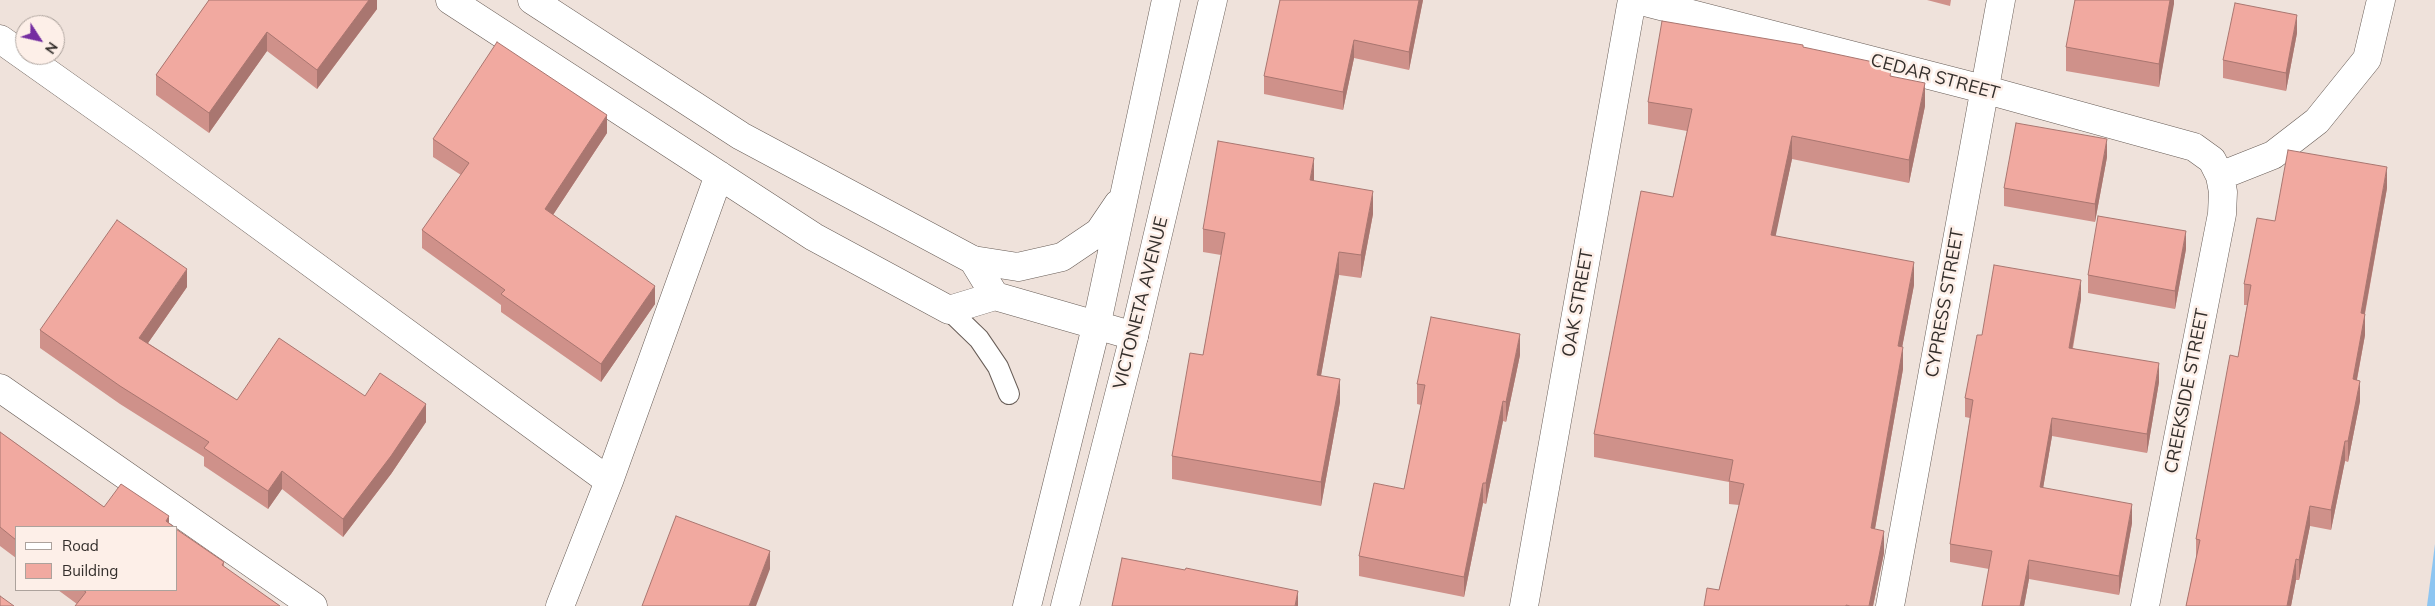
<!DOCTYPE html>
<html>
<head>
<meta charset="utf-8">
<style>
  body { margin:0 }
  #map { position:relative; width:2435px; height:606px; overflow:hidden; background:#efe2db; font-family:Mulish,sans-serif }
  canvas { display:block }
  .legend { position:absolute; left:15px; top:526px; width:162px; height:65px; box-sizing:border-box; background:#fdefe8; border:1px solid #aca29c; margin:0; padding:6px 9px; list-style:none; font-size:15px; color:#332e2b }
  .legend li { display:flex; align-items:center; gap:10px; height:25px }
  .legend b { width:25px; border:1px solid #aca29c }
  .north { position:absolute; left:15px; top:15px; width:50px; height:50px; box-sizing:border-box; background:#fdefe8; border:1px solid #aca29c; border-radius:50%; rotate:125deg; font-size:14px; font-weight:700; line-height:20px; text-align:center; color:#332e2b }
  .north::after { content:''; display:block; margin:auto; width:18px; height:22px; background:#752ea1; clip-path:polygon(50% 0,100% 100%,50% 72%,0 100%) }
</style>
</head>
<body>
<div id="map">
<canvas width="2435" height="606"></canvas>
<ul class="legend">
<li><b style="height:6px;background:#fff"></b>Road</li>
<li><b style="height:14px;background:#f1a9a0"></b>Building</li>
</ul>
<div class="north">N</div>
</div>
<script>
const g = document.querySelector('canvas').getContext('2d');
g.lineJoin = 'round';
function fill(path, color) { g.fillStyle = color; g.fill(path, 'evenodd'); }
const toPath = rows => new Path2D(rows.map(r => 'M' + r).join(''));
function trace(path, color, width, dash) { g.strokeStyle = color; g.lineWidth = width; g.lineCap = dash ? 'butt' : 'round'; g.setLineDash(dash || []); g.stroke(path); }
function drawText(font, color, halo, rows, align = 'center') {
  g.font = font + ' Mulish,sans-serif'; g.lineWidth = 5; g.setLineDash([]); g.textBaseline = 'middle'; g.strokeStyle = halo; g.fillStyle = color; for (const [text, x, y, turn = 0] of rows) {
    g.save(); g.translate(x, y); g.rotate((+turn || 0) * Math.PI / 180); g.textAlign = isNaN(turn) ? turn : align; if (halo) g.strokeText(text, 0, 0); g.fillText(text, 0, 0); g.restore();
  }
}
const water = toPath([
  [2435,544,2435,606,2427,606]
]);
const service = toPath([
  [949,310,979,339,998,367,1009,394]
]);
const minor = toPath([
  [450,0,814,237,949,310,995,296,1134,336],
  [532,0,741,136,973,260,995,296],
  [1637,0,1983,89,2194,147,2212,160,2220,176,2223,192,2222,214,2145,606],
  [0,39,144,141,609,481],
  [2220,176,2273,155,2317,121,2367,59,2381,0],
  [0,388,313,606],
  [560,606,609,481,719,175],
  [1524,606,1632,0],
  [1890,606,2001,0]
]);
const secondary = toPath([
  [973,260,1018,267,1062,257,1099,232,1118,204],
  [1027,606,1096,327,1166,0],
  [1065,606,1134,336,1213,0]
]);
const wall = toPath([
  [209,0,377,0,377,9,317,89,267,51,209,133,156,95,156,75],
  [1423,0,1409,70,1354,58,1343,110,1264,94,1264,76],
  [1927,0,1951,0,1950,6],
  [2174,0,2159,87,2066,71,2066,47],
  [2297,33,2286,91,2223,78,2223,60],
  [1803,47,1892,76,1925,106,1909,183,1792,159,1775,236,1914,285,1902,347,1903,369,1875,529,1884,553,1873,606,1704,606,1719,590,1739,505,1729,504,1729,482,1594,457,1594,434,1673,197,1687,131,1648,124,1648,102],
  [607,133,553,215,655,304,601,382,501,312,501,305,422,248,422,230,461,175,433,157,433,139],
  [2107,157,2095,222,2004,206,2004,188],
  [1314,181,1373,214,1361,278,1339,275,1321,375,1340,402,1321,506,1172,479,1172,456,1203,355,1221,255,1203,252,1203,229],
  [2387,188,2365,314,2365,335,2357,380,2360,401,2348,462,2345,461,2331,530,2310,526,2299,580,2296,580,2291,606,2186,606,2196,558,2196,539,2238,357,2247,305,2244,305,2244,284],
  [2186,249,2175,309,2088,293,2088,275],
  [187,287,148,343,237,400,365,396,426,422,391,474,343,537,282,489,268,509,204,466,204,457,120,404,40,348,40,330],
  [2081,299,2073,348,2159,382,2147,453,2052,436,2043,488,2132,523,2119,595,2029,579,2024,606,1982,606,1989,569,1950,562,1950,544,1970,418,1965,417,1965,398,1982,335],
  [1520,355,1506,422,1503,421,1486,504,1483,503,1464,597,1359,576,1359,556,1404,489,1421,405,1417,404,1417,384],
  [0,432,104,507,169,524,16,527,16,558,0,546],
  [176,529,224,562,224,567,280,606,75,606,77,604,58,590,176,590]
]);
const shadedWall = toPath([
  [369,0,377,0,377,9,317,89,317,70],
  [1419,0,1423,0,1409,70,1409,52],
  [2170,0,2174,0,2174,4,2159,87,2159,64],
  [2297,15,2297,33,2286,91,2286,73],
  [267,32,267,51,209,133,209,113],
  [1354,40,1354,58,1343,110,1343,92],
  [1925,83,1925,106,1909,183,1909,160],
  [607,115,607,133,545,227,545,209],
  [1792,136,1792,159,1771,258,1771,235],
  [2107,139,2107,157,2095,222,2095,204],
  [1314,158,1314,181,1310,180],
  [2387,167,2387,188,2361,334,2361,313],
  [1373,191,1373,214,1361,278,1361,255],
  [2186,231,2186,249,2175,309,2175,291],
  [1339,252,1339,275,1317,398,1317,375],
  [1914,262,1914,285,1898,369,1898,346],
  [187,269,187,287,139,356,139,338],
  [2081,280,2081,299,2069,366,2069,348],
  [655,286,655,304,601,382,601,364],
  [2365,314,2365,335,2353,400,2353,379],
  [1520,334,1520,355,1506,422,1506,402],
  [1903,347,1903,369,1871,551,1871,528],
  [2159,363,2159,382,2147,453,2147,434],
  [1340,379,1340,402,1321,506,1321,482],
  [2360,381,2360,401,2348,462,2348,441],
  [1503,401,1503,421,1486,504,1486,483],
  [426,404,426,422,391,474,343,537,343,519],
  [2052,418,2052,436,2040,506,2040,487],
  [2345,441,2345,461,2331,530,2331,510],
  [282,471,282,489,268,509,268,491],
  [1483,483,1483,503,1464,597,1464,577],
  [2132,504,2132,523,2119,595,2119,576],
  [2310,506,2310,526,2299,580,2299,560],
  [169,516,169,527,166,521],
  [1884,531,1884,553,1873,606,1869,606],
  [770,551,770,569,756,606,749,606],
  [2296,559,2296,580,2291,606,2287,606],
  [2029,560,2029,579,2024,606,2020,606],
  [1298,591,1298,606,1295,606]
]);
const building = toPath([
  [209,0,369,0,317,70,267,32,209,113,156,75,209,0],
  [1280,0,1419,0,1409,52,1354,40,1343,92,1264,76,1280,0],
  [2075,0,2170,0,2159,64,2066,47,2075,0],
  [2235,3,2297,15,2286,73,2223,60,2235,3],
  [1662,21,1803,45,1803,47,1892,66,1890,76,1925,83,1909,160,1792,136,1771,235,1914,262,1898,346,1903,347,1871,528,1884,531,1869,606,1850,606,1846,605,1846,606,1704,606,1707,588,1719,590,1744,484,1729,481,1733,460,1594,434,1641,191,1673,197,1692,109,1648,102,1662,21],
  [497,42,607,115,545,209,655,286,601,364,501,294,505,290,422,230,469,163,433,139,497,42],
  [2016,123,2107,139,2095,204,2004,188,2016,123],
  [1218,141,1314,158,1310,180,1373,191,1361,255,1339,252,1317,375,1340,379,1321,482,1172,456,1190,353,1203,355,1225,233,1203,229,1218,141],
  [2288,150,2387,167,2361,313,2365,314,2353,379,2360,381,2348,441,2345,441,2331,510,2310,506,2299,560,2296,559,2287,606,2186,606,2200,540,2196,539,2230,355,2238,357,2251,285,2244,284,2257,218,2275,221,2288,150],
  [2098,216,2186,231,2175,291,2088,275,2098,216],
  [117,220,187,269,139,338,237,400,279,338,365,396,380,373,426,404,391,456,343,519,282,471,268,491,204,448,209,442,120,386,40,330,117,220],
  [1994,265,2081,280,2069,348,2159,363,2147,434,2052,418,2040,487,2132,504,2119,576,2029,560,2020,606,1982,606,1992,551,1950,544,1973,400,1965,398,1977,335,1982,335,1994,265],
  [1431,317,1520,334,1506,402,1503,401,1486,483,1483,483,1464,577,1359,556,1374,483,1404,489,1425,385,1417,384,1431,317],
  [0,432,104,507,121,484,169,516,166,521,174,527,16,527,16,540,0,527,0,432],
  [676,516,770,551,749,606,642,606,676,516],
  [176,529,224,562,222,565,280,606,75,606,86,592,83,590,176,590,176,529],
  [1122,558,1185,570,1186,568,1298,591,1295,606,1112,606,1122,558],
  [0,596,14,606,0,606,0,596]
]);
const streetNames = [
  ["CEDAR STREET",1935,77,15],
  ["VICTONETA AVENUE",1141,303,-76],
  ["OAK STREET",1578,303,-80],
  ["CYPRESS STREET",1945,303,-80],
  ["CREEKSIDE STREET",2187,391,-79]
];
fill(water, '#8dc5f1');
trace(service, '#685d57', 22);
trace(minor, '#685d57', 29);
trace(secondary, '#685d57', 29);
trace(service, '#fff', 20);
trace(minor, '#fff', 28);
trace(secondary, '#fff', 28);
fill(wall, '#cf918a');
fill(shadedWall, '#a97670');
fill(building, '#f1a9a0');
trace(building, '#a97670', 1);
drawText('18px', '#332e2b', '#fdefe8', streetNames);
</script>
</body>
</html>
